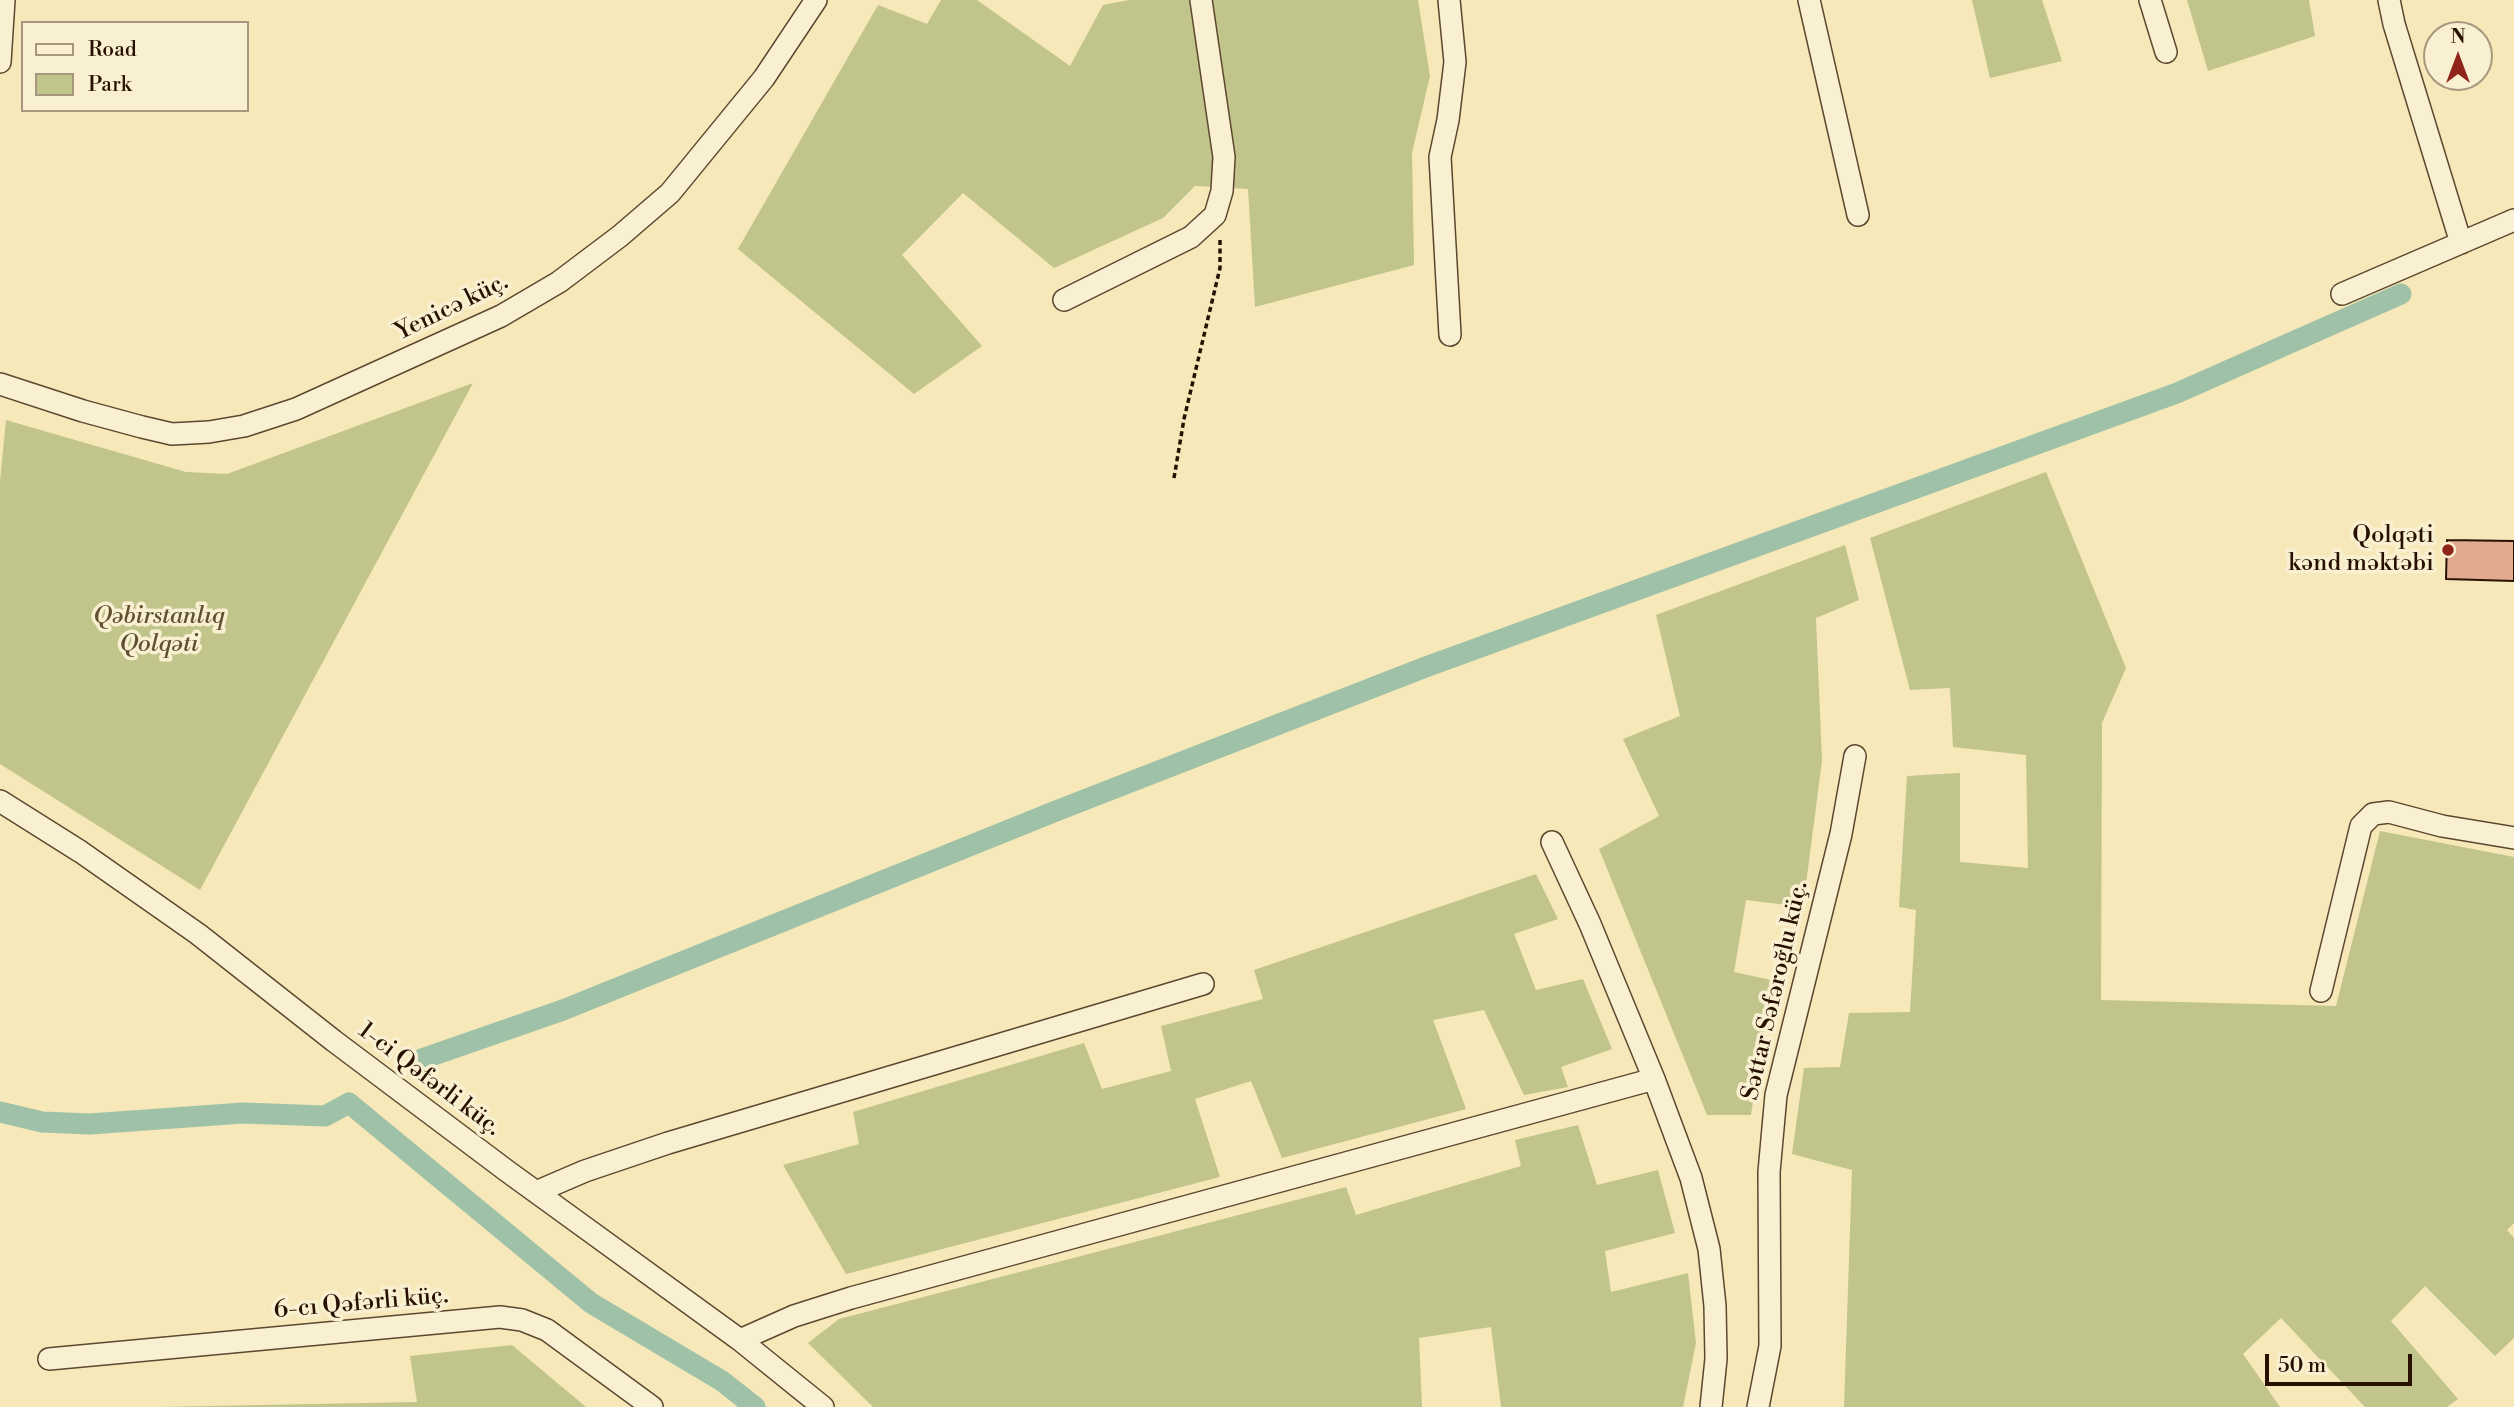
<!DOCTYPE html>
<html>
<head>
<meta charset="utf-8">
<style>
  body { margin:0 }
  #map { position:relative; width:2514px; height:1407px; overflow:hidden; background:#f6e8b8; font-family:"Libre Bodoni",serif }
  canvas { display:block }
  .legend { position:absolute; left:21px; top:21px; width:228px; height:91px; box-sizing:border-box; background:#f9f0d1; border:2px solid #a6977e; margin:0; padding:9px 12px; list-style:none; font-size:21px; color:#291101 }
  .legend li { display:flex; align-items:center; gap:14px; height:35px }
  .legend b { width:35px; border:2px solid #a6977e }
  .north { position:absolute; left:2423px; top:21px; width:70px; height:70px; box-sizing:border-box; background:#f9f0d1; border:2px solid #a6977e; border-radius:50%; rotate:0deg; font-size:19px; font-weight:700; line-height:28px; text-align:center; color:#291101 }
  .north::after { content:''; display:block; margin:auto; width:24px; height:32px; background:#8f2418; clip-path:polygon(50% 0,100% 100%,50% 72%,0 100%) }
  .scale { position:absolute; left:2265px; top:1354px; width:147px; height:32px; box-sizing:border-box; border:4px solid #291101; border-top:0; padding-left:9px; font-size:21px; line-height:24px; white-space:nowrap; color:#291101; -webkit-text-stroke:5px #f9f0d1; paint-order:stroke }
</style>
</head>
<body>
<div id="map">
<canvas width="2514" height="1407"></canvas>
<ul class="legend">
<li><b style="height:9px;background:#f9f0d1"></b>Road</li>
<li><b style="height:19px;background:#c1c48b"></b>Park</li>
</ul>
<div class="north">N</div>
<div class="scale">50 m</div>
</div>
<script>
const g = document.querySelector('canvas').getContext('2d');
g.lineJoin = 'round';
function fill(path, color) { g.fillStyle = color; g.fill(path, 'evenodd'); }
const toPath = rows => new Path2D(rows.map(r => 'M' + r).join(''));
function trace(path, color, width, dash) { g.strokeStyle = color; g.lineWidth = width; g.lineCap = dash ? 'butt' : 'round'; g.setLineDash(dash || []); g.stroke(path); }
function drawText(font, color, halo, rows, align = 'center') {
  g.font = font + ' "Libre Bodoni",serif'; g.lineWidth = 7; g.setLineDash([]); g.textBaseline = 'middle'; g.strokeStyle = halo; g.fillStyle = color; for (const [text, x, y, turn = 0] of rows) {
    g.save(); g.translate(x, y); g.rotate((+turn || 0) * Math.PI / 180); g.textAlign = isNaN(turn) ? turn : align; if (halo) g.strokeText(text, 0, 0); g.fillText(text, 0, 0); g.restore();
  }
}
const green = toPath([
  [941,0,977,0,1070,66,1103,5,1129,0,1418,0,1430,76,1412,153,1414,265,1255,307,1248,189,1195,186,1163,218,1054,268,963,193,902,255,982,346,914,394,738,249,878,5,927,24],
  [1972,0,2042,0,2062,61,1990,78],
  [2187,0,2309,0,2315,36,2208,71],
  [473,383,200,890,0,764,0,481,6,420,186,472,227,474],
  [2046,472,2126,668,2102,723,2101,1000,2336,1006,2380,831,2514,857,2514,1223,2507,1230,2514,1238,2514,1338,2495,1356,2425,1286,2391,1321,2458,1399,2447,1407,2365,1407,2281,1318,2243,1354,2280,1407,1844,1407,1852,1170,1792,1154,1804,1068,1840,1067,1849,1013,1910,1012,1916,910,1899,907,1907,776,1960,773,1960,862,2028,868,2026,755,1953,747,1950,688,1910,690,1870,538],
  [1845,545,1859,600,1816,618,1822,761,1803,907,1746,900,1734,972,1771,980,1751,1115,1707,1115,1599,849,1659,816,1623,739,1680,716,1656,615],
  [1536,874,1558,919,1514,934,1536,990,1583,979,1612,1049,1561,1067,1568,1087,1524,1095,1484,1010,1433,1020,1466,1109,1282,1158,1251,1081,1195,1099,1220,1177,846,1274,783,1165,859,1144,853,1112,1084,1043,1102,1089,1171,1071,1161,1026,1263,999,1254,970],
  [1578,1125,1597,1185,1658,1170,1675,1233,1605,1251,1611,1292,1688,1273,1696,1343,1683,1407,1501,1407,1491,1327,1419,1338,1422,1407,873,1407,808,1343,839,1319,1346,1187,1356,1215,1521,1166,1515,1140],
  [512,1345,586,1407,159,1407,417,1402,410,1356]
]);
const canal = toPath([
  [422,1059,563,1010,1056,811,1423,668,2177,393,2401,294],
  [0,1112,42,1122,90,1124,243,1113,325,1116,349,1103,591,1303,722,1381,755,1407]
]);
const building = toPath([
  [2447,540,2514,541,2514,581,2446,579,2447,540]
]);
const path = toPath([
  [1174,478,1184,419,1220,268,1220,237]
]);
const minor = toPath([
  [1449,0,1455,62,1448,120,1440,157,1450,335],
  [1809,0,1858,215],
  [2150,0,2166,52],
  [2389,0,2394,24,2461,243],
  [0,62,4,0],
  [2342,294,2514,220],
  [1064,300,1191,237,1215,215,1222,191,1224,157,1201,0],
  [0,384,83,411,142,427,172,434,209,432,244,426,296,409,501,316,559,282,620,236,670,193,764,78,816,0],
  [0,801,81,852,198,934,334,1041,507,1171,740,1340,823,1407],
  [1552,842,1590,924,1654,1079,1691,1178,1709,1249,1715,1306,1716,1359,1711,1407],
  [2321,991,2361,826,2373,814,2389,812,2442,826,2514,838],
  [536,1192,585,1171,668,1143,1203,984],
  [740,1340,794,1316,851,1298,1654,1079],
  [49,1359,500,1317,522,1320,547,1330,652,1407],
  [1758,1407,1770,1346,1769,1172,1776,1095,1841,834,1855,756]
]);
const markers = [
  [2448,550,7,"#8f2418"]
];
const streetNames = [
  ["Yenicə küç.",452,308,-26],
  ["Səttar Səfəroğlu küç.",1776,991,-77],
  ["1-ci Qəfərli küç.",429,1080,37],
  ["6-cı Qəfərli küç.",361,1304,-5]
];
const poiNames = [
  ["Qolqəti",2434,536],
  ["kənd məktəbi",2434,564]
];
const parkNames = [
  ["Qəbirstanlıq",159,617],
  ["Qolqəti",159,645]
];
fill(green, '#c1c48b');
trace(canal, '#9ec1a8', 21);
fill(building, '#e1aa8f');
trace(building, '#291101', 2);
trace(minor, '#5c472f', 24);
trace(path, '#291101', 3.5, [5, 3.5]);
trace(minor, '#f9f0d1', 21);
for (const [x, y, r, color] of markers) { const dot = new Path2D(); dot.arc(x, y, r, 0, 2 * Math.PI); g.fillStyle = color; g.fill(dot); trace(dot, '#f9f0d1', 2.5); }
drawText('24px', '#291101', '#f9f0d1', streetNames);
drawText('24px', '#291101', '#f9f0d1', poiNames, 'right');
drawText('italic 24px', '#5e5031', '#f9f0d1', parkNames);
</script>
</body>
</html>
